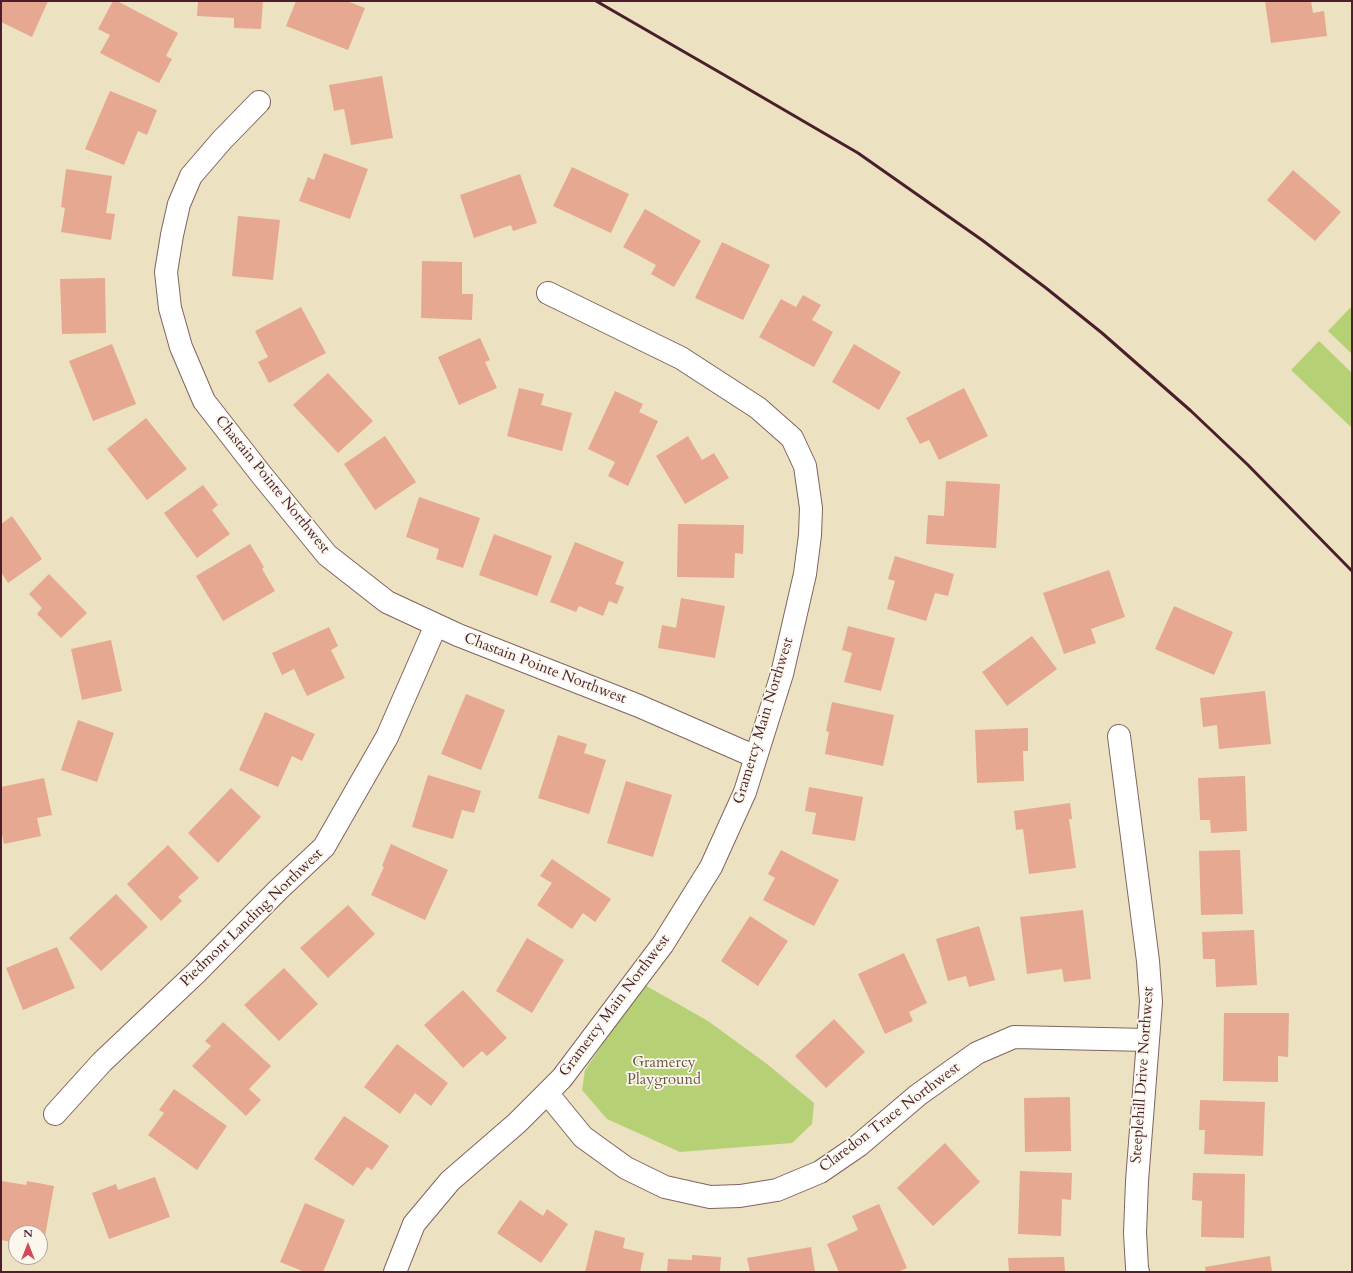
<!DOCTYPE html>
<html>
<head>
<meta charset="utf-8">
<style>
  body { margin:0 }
  #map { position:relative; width:1353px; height:1273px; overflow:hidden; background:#ece2c1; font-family:Cardo,serif }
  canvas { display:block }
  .frame { position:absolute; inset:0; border:2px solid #4a1f2b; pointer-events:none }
  .north { position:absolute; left:8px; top:1225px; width:40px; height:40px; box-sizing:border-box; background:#fbf7ec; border:1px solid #b4a19f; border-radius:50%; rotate:0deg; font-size:11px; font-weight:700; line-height:16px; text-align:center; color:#4a1f2b }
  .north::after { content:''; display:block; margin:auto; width:14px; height:18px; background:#d1495b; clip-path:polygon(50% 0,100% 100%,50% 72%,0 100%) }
</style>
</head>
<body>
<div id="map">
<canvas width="1353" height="1273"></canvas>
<div class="frame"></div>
<div class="north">N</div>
</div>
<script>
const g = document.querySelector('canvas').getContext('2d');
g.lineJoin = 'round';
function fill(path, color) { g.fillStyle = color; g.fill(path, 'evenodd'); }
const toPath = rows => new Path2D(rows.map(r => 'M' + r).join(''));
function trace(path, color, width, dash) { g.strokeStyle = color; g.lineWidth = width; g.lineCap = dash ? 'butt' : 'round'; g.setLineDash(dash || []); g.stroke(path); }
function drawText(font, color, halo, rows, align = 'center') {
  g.font = font + ' Cardo,serif'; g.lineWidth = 3.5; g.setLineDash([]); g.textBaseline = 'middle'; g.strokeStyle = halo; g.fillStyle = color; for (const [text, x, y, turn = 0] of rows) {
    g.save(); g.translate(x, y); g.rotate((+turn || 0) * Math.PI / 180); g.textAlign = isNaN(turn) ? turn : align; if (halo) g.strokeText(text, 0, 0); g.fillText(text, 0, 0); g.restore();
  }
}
const green = toPath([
  [1352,306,1352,354,1328,331],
  [1319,341,1352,373,1352,428,1291,370],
  [643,984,708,1021,767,1064,814,1103,812,1124,792,1143,680,1152,607,1119,582,1090,585,1070]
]);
const building = toPath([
  [1,1,48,1,32,37,1,22],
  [113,1,117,1,178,33,166,56,172,59,159,83,100,53,110,35,98,29],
  [198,1,263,1,261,29,234,28,234,18,197,16],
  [296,1,347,1,365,8,348,50,286,26],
  [1265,1,1311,1,1313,13,1324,11,1327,36,1271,43],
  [382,76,393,138,351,145,344,109,334,111,329,85],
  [110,91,157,110,147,135,138,131,124,165,85,149],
  [324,153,368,169,350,219,299,201,308,177,314,180],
  [572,167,629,194,611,233,553,206],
  [66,169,112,176,106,213,115,214,111,240,61,232,65,208,61,207],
  [1293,170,1341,212,1315,241,1267,200],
  [520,174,537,223,513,231,511,225,474,238,460,195],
  [645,209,701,241,674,287,651,274,656,265,623,247],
  [238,216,280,220,273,280,232,276],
  [722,242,770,265,743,320,695,298],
  [422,261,462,262,462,294,473,294,472,320,421,318],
  [105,278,106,333,62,334,60,279],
  [803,295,821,305,812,320,833,332,814,367,759,337,781,299,796,307],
  [301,307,326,353,269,383,258,362,268,357,255,331],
  [480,338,490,360,485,362,497,388,459,405,438,357],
  [112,344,136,404,93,421,69,361],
  [854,344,901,372,879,410,832,382],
  [328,373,373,421,338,453,293,405],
  [519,388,544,394,541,405,572,413,562,451,507,436],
  [964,388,988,436,939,460,929,440,920,444,906,418],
  [615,391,643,404,639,412,658,421,628,486,608,476,615,462,588,449],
  [146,418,187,469,147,500,107,449],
  [385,436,416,482,375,510,344,464],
  [688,436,702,460,714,453,729,478,685,504,656,456],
  [946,481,1000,484,996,548,926,544,928,515,944,516],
  [203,485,218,505,212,510,230,534,197,558,164,513],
  [419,497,480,518,463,568,436,559,439,549,406,537],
  [12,516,42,559,8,583,1,572,1,524],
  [678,524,744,525,743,554,735,553,734,578,677,577],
  [494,534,552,556,537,596,479,575],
  [575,542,624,562,615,584,624,587,617,604,609,601,603,616,579,606,576,612,550,602],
  [250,544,264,567,262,569,275,591,223,621,196,576],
  [895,556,954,574,948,596,935,593,926,621,887,609,895,581,888,579],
  [1109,570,1125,617,1091,629,1096,643,1064,654,1043,593],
  [49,574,87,613,61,638,37,614,42,608,29,594],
  [681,598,725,606,715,658,658,648,662,625,676,628],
  [1174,606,1233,632,1214,675,1155,649],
  [848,626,895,638,881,691,844,682,852,653,842,650],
  [329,627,338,646,331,650,345,678,307,696,294,669,282,675,272,653],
  [1032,636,1057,669,1007,706,982,672],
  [111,640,122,691,82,700,71,649],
  [1265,691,1271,744,1219,749,1217,725,1203,727,1200,698],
  [466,694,505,710,481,770,441,754],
  [832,702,894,715,883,766,825,754,829,732,826,731],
  [265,712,315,734,302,761,292,756,278,787,239,770],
  [78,720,114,733,97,782,61,770],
  [1028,728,1028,751,1023,751,1024,781,977,783,975,730],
  [558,735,587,744,584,753,606,760,589,814,538,798],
  [428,775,481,791,474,813,462,810,453,839,412,827],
  [1245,776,1247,831,1211,833,1210,820,1200,820,1198,778],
  [44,778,52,815,37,818,41,836,4,844,1,829,1,787],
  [626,781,672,795,653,857,607,843],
  [809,787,863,797,855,841,812,834,816,813,805,811],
  [231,788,261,817,218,863,188,833],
  [1070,803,1072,819,1069,819,1076,868,1029,874,1023,829,1016,830,1014,811],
  [391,844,448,870,425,920,371,895,384,867,382,866],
  [168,845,199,878,178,897,182,901,161,921,127,884],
  [781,850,839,880,814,926,763,900,775,878,768,874],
  [1240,850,1243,914,1201,915,1199,851],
  [552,859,611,899,595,922,583,913,572,929,537,905,552,883,540,876],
  [116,894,148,927,101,971,69,938],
  [348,905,375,934,328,978,300,948],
  [1083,910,1091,979,1064,982,1062,969,1027,974,1020,917],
  [750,916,788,941,758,986,721,961],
  [979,926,995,980,969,987,966,976,948,981,936,939],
  [1254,930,1257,985,1216,987,1215,959,1203,959,1202,932],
  [527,938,564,960,532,1013,496,991],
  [57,947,75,988,23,1010,6,968],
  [904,953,927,1003,909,1012,913,1021,885,1034,858,974],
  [284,968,318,1004,279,1041,244,1005],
  [463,990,507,1038,487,1056,482,1051,463,1068,424,1025],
  [1224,1013,1289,1013,1288,1057,1278,1056,1278,1082,1223,1081],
  [834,1019,865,1052,826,1088,795,1056],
  [223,1022,271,1066,249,1089,261,1100,246,1116,192,1066,211,1046,205,1041],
  [397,1044,448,1083,431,1106,415,1093,400,1114,364,1087],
  [174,1089,227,1126,197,1170,148,1135,164,1113,159,1110],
  [1070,1097,1071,1151,1025,1152,1024,1098],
  [1200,1100,1265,1102,1263,1156,1204,1154,1205,1130,1199,1130],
  [344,1116,389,1146,372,1170,367,1167,353,1186,314,1159],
  [945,1143,980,1182,933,1226,897,1188],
  [1020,1171,1072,1173,1071,1200,1062,1199,1061,1236,1018,1234],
  [1193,1173,1245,1174,1244,1238,1201,1237,1202,1201,1192,1200],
  [155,1177,170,1217,109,1239,92,1193,116,1184,118,1190],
  [1,1181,26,1185,27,1181,54,1186,43,1247,40,1247,40,1233,16,1233,16,1243,1,1240],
  [520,1200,543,1216,547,1209,568,1224,541,1263,497,1233],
  [305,1203,345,1220,323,1272,305,1272,280,1262],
  [879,1204,907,1268,898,1272,839,1272,827,1244,858,1230,852,1216],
  [595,1230,625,1238,623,1248,644,1253,640,1272,585,1272],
  [811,1247,815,1272,750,1272,747,1258],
  [692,1255,721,1257,720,1272,667,1272,668,1259,692,1260],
  [1270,1256,1272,1272,1206,1272,1205,1267],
  [1064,1257,1065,1272,1009,1272,1008,1258]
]);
const minor = toPath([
  [259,102,222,140,191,176,179,204,172,235,166,272,170,308,181,347,204,401,260,473,327,555,387,602,458,635,639,706,756,757],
  [1119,736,1148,961,1151,1002,1137,1181,1135,1233,1137,1268,1138,1272],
  [547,1093,583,1137,626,1168,665,1187,710,1197,740,1196,777,1190,820,1172,858,1146,918,1095,977,1053,1014,1037,1147,1040],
  [55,1114,102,1062,196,973,278,890,324,847,387,737,436,625],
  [395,1272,414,1224,450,1181,517,1123,562,1078,663,944,711,867,745,792,782,674,805,574,810,535,811,508,805,466,792,438,758,408,681,358,548,293]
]);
const rail = toPath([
  [596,1,726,76,858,153,982,240,1046,288,1102,333,1191,411,1248,465,1352,571]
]);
const streetNames = [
  ["Chastain Pointe Northwest",272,485,51],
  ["Chastain Pointe Northwest",545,669,21],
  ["Gramercy Main Northwest",764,721,-73],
  ["Piedmont Landing Northwest",252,918,-44],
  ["Gramercy Main Northwest",615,1006,-53],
  ["Steeplehill Drive Northwest",1143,1075,-86],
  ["Claredon Trace Northwest",890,1118,-37]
];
const parkNames = [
  ["Gramercy",664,1064],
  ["Playground",664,1081]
];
fill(green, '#b6d075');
fill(building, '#e6a890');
trace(minor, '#836360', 24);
trace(minor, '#fff', 22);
trace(rail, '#4a1f2b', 3);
drawText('15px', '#4a1f2b', '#fbf7ec', streetNames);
drawText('15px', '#6a5441', '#fbf7ec', parkNames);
</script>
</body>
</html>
